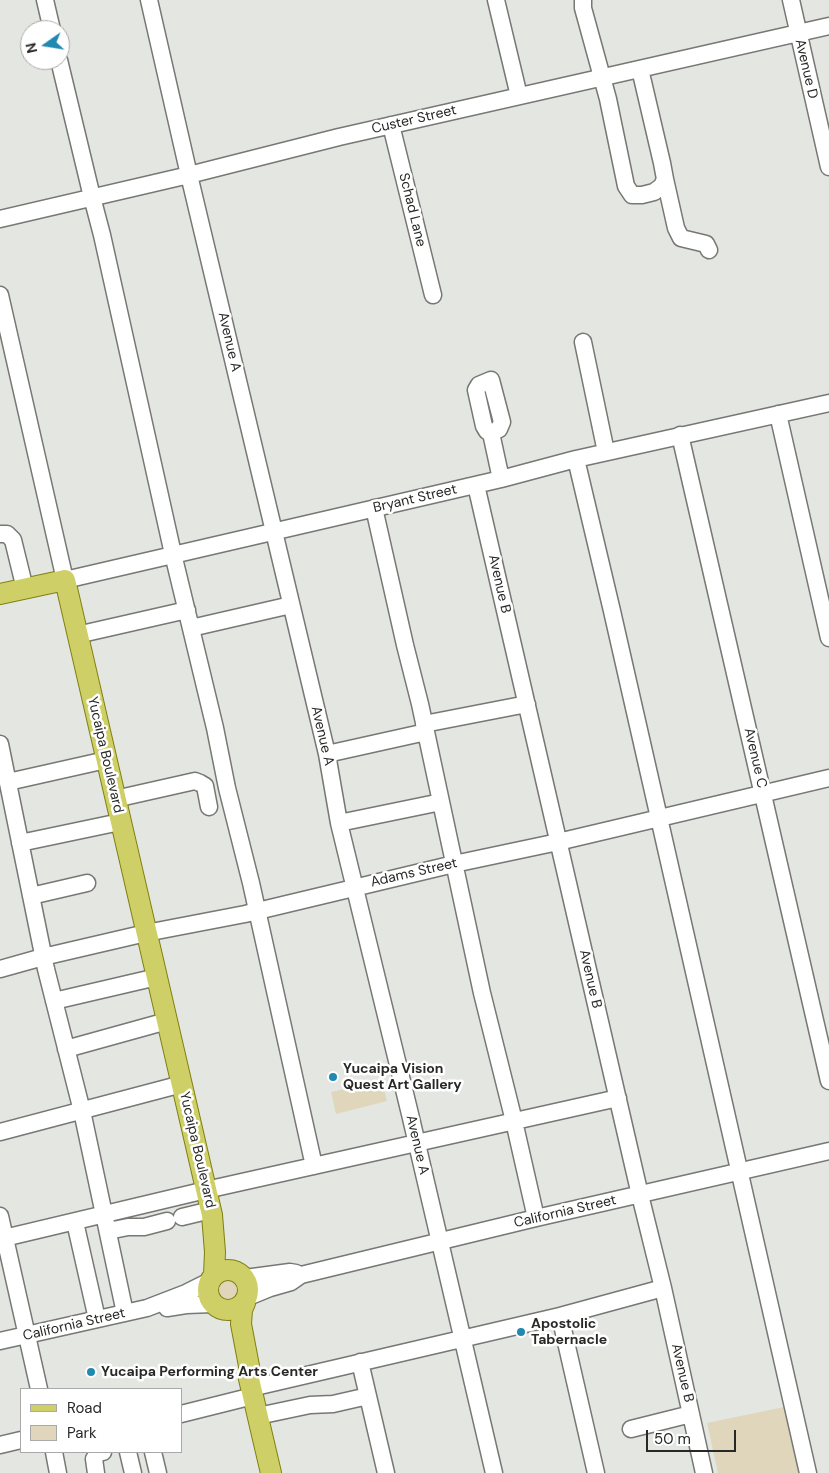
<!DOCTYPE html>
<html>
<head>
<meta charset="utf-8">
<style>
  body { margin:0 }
  #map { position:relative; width:829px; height:1473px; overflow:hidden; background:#e4e6e2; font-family:"DM Sans",sans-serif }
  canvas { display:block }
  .legend { position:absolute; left:20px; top:1388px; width:162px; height:65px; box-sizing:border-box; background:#fff; border:1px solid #a9a9a9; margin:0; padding:6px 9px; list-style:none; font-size:15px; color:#282827 }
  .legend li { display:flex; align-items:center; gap:10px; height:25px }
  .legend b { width:25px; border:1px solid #a9a9a9 }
  .north { position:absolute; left:20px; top:20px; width:50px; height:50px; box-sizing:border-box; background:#fff; border:1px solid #a9a9a9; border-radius:50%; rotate:257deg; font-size:14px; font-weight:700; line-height:20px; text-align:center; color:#282827 }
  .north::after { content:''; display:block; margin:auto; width:18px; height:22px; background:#2189b1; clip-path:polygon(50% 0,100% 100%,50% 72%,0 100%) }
  .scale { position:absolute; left:646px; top:1430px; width:90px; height:22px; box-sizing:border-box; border:2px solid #282827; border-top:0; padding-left:6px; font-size:15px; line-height:18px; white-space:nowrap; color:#282827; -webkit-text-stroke:4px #fff; paint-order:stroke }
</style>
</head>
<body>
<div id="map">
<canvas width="829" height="1473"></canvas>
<ul class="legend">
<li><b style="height:6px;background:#ced067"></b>Road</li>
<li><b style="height:14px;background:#e0d6bb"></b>Park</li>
</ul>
<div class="north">N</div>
<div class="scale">50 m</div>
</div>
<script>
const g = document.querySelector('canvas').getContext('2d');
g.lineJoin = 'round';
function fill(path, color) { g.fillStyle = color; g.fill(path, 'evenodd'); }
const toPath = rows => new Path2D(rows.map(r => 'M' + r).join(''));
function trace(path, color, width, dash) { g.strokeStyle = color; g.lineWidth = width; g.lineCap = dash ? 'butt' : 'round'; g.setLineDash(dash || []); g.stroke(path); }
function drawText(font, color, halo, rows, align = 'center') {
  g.font = font + ' "DM Sans",sans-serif'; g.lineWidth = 5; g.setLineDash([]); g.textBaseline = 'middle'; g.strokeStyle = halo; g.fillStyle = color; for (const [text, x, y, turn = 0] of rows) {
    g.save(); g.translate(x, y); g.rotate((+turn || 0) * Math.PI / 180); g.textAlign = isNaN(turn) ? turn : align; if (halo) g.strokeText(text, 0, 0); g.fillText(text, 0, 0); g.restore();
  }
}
const green = toPath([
  [382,1081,387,1101,336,1114,331,1092],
  '219 1290a9 9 0 1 1 18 0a9 9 0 1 1-18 0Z',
  [789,1406,804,1473,718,1473,707,1423]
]);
const minor = toPath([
  [45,0,52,30],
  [149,0,189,175,327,754,339,823,410,1114,494,1473],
  [496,0,519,96],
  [583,0,583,8,608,99,626,186,632,195,642,195,654,192,662,186,665,179,662,163,640,69],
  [791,0,829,167],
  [59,60,92,197,102,235,173,554,215,728,227,788,251,883,314,1166],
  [391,125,433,295],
  [665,179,676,228,681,238,706,244,709,250],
  [0,219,189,175,339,137,829,26],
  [0,295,65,580,501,479,576,459,829,403],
  [583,342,606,452],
  [778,414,829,638],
  [491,433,499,429,502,422,491,380,479,385,476,390,484,426,487,431,491,433,501,479],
  [680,435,829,1081],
  [576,459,612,611,808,1473],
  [476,485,640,1195,663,1288,704,1473],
  [374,508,405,645,420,704,482,993,514,1121],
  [0,534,7,534,13,540,25,589],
  [191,628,291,605],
  [77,635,187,610],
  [424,724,527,704],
  [0,744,46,969,82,1111,125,1313],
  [327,754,426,732],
  [8,782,106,760],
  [115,799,195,781,200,783,205,786,209,807],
  [339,823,441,802],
  [20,843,120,822],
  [31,896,87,883],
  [0,969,43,957,146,933,245,914,454,864,558,842,829,778],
  [54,1001,157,977],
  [66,1049,167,1021],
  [516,1130,536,1218],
  [0,1132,182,1084],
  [0,1216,39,1389],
  [182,1217,211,1210],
  [75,1222,97,1319],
  [108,1231,128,1227,144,1227,167,1221],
  [0,1239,206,1190,618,1098],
  [245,1278,290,1272,296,1273],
  [248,1297,270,1288,291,1282,301,1275,536,1218,829,1151],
  [167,1308,186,1305,213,1304],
  [560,1316,663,1288],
  [0,1341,147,1308,186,1293,210,1281],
  [360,1362,386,1473],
  [251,1388,560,1316,596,1473],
  [181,1414,253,1396],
  [258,1416,310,1405,333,1404,368,1396],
  [631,1429,691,1414],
  [0,1445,21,1440],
  [54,1452,58,1473],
  [128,1452,133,1473],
  [153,1452,158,1473],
  [96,1473,94,1459,98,1453,103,1452]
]);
const major = toPath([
  [0,594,65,580,212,1215,215,1252,214,1275],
  '208 1290a20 20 0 1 1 40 0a20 20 0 1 1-40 0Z',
  [245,1303,242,1310,241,1324,249,1366,249,1379,271,1473]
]);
const markers = [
  [333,1077,5,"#2189b1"],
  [521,1332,5,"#2189b1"],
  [91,1372,5,"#2189b1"]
];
const streetNames = [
  ["Avenue D",806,69,77],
  ["Custer Street",414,120,-13],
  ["Schad Lane",412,210,76],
  ["Avenue A",229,342,77],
  ["Bryant Street",415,499,-13],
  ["Avenue B",499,584,77],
  ["Avenue A",322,736,77],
  ["Yucaipa Boulevard",105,755,77],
  ["Avenue C",755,758,77],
  ["Adams Street",414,873,-13],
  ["Avenue B",590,979,77],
  ["Avenue A",417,1145,77],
  ["Yucaipa Boulevard",197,1150,77],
  ["California Street",565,1212,-13],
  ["California Street",74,1325,-13],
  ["Avenue B",682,1373,77]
];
const poiNames = [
  ["Yucaipa Vision",343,1069],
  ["Quest Art Gallery",343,1085],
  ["Apostolic",531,1324],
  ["Tabernacle",531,1340],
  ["Yucaipa Performing Arts Center",101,1372]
];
fill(green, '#e0d6bb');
trace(minor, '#767874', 19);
trace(major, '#7f800f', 22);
trace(minor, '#fff', 16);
trace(major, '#ced067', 20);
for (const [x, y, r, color] of markers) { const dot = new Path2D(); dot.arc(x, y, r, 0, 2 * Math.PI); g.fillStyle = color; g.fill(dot); trace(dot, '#fff', 2); }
drawText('14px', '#282827', '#fff', streetNames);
drawText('bold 14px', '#282827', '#fff', poiNames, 'left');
</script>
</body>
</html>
